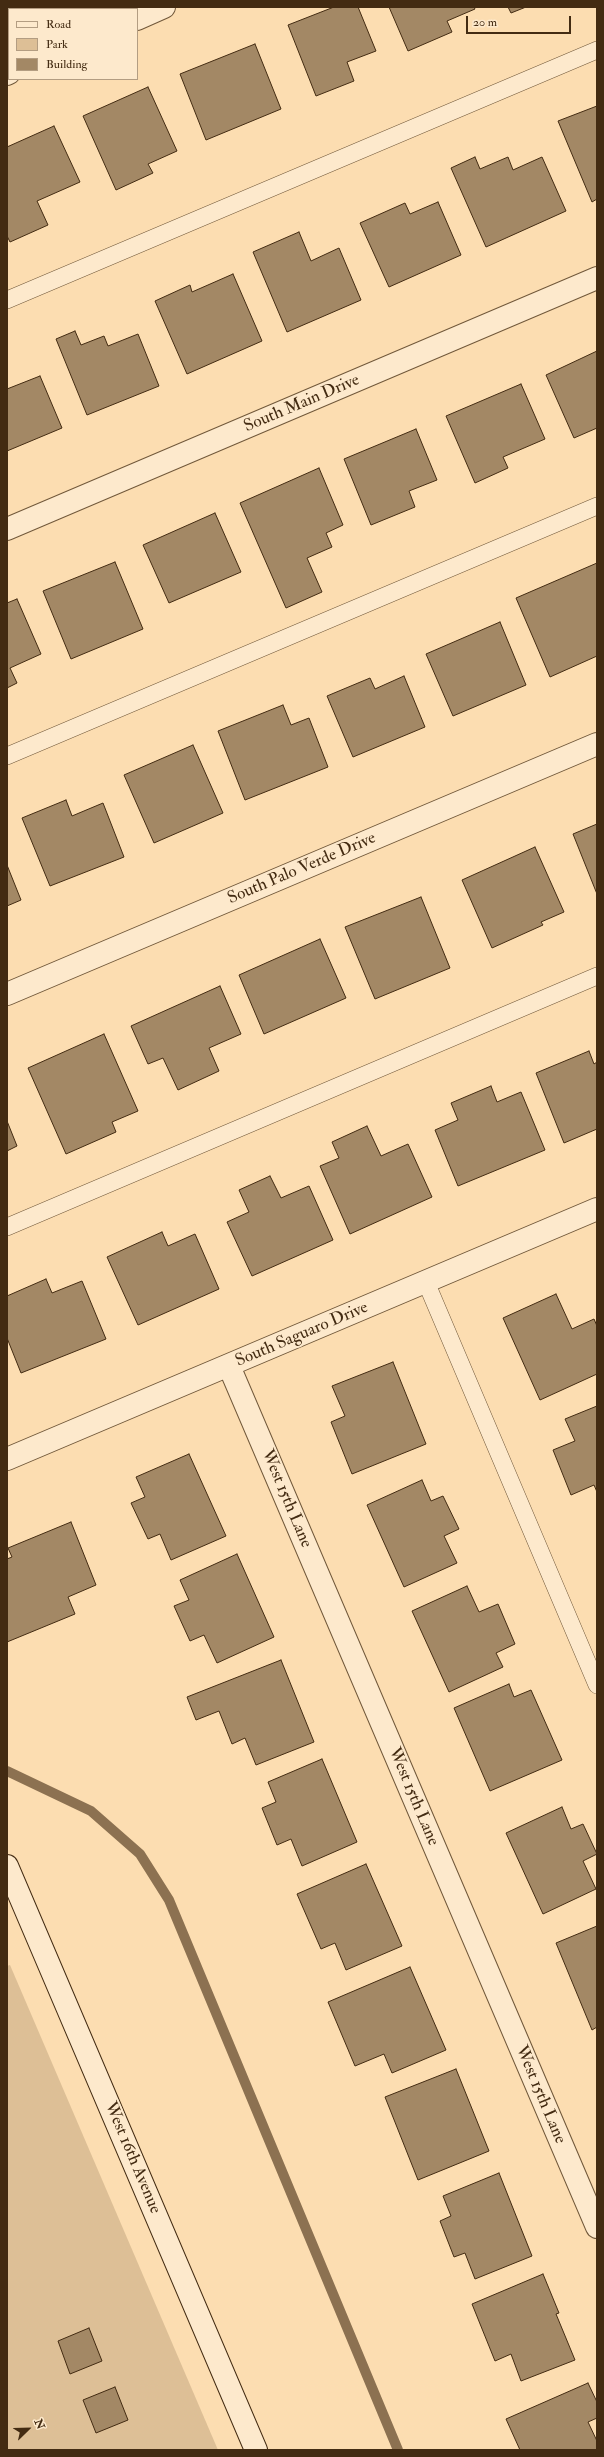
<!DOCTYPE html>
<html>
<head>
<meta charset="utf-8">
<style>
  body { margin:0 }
  #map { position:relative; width:604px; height:2457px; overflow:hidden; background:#fcddb1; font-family:"IM FELL Double Pica",serif }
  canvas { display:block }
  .frame { position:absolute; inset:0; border:8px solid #432b12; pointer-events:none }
  .legend { position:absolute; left:8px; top:8px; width:130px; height:72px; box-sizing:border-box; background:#fde9cc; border:1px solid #b39d82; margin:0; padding:5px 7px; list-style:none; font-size:12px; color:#432b12 }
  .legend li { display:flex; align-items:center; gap:8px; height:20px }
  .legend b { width:20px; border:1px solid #b39d82 }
  .north { position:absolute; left:8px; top:2409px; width:40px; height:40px; -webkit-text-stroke:3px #fde9cc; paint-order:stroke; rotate:67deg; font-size:11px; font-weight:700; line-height:16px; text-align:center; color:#432b12 }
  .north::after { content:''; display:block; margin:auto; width:14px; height:18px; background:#432b12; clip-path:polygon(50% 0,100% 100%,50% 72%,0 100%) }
  .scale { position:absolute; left:466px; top:16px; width:105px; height:18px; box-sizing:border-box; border:2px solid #432b12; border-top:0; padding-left:5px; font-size:12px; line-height:14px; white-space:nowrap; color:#432b12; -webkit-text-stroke:3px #fde9cc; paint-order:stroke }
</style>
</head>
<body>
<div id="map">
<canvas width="604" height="2457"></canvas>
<div class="frame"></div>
<ul class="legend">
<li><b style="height:5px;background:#fde9cc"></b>Road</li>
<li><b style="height:11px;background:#ddbf96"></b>Park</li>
<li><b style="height:11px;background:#a38865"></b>Building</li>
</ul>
<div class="north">N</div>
<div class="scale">20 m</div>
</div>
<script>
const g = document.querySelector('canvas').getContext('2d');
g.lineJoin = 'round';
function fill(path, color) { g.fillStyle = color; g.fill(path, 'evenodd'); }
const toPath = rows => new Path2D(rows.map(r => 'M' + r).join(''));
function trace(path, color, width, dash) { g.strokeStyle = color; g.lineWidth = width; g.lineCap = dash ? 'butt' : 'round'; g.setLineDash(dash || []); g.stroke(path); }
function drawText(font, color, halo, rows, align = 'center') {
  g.font = font + ' "IM FELL Double Pica",serif'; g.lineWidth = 3.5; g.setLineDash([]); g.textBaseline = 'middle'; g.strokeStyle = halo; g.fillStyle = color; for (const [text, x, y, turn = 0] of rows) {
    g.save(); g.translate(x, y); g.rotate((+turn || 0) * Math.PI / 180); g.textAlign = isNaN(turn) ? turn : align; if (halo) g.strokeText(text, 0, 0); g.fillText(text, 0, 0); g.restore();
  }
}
const green = toPath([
  [10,1965,218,2450,7,2450,7,1966]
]);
const stream = toPath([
  [7,1771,91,1811,140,1854,169,1900,398,2450]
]);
const building = toPath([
  [334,7,358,7,376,51,347,62,354,81,316,96,288,25,334,7],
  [389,7,474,7,475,9,447,21,452,32,408,51,389,7],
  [508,7,526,7,511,13,508,7],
  [255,44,281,109,206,140,180,74,255,44],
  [148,87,177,151,148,164,153,173,116,190,83,116,148,87],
  [597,106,597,199,592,202,558,121,597,106],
  [54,126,80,182,37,201,48,225,10,242,7,236,7,147,54,126],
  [475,157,480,169,508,157,513,170,542,157,566,211,486,247,451,168,475,157],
  [438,202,461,255,389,287,360,223,405,203,410,214,438,202],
  [299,232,311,261,339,248,361,300,287,332,253,252,299,232],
  [233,274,262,341,187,374,155,301,190,285,192,292,233,274],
  [75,331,81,345,104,336,108,346,138,334,159,386,87,415,56,339,75,331],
  [597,351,597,428,574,438,546,375,597,351],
  [40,376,62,428,7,451,7,389,40,376],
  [521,384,545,439,503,457,508,468,475,483,446,416,521,384],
  [416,429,437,480,409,491,415,507,371,525,344,459,416,429],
  [319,468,343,525,326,533,332,547,307,558,322,592,286,608,240,503,319,468],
  [215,513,241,572,169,603,143,545,215,513],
  [115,562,143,629,71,659,43,591,115,562],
  [597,563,597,656,550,677,516,598,597,563],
  [17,599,41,654,10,668,17,683,7,688,7,603,17,599],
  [500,622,526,685,453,716,426,654,500,622],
  [404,676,425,727,353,757,327,696,370,678,375,689,404,676],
  [283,705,291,725,309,718,328,767,245,800,218,731,283,705],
  [193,745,223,813,154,843,124,775,193,745],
  [66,800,72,816,103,803,124,857,50,886,22,818,66,800],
  [597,824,597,894,573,834,597,824],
  [535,847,564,912,541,922,543,925,492,948,462,880,535,847],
  [7,865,21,900,7,906,7,865],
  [421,897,450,968,375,999,345,927,421,897],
  [320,939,346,998,264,1034,239,975,320,939],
  [220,986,241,1034,209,1048,219,1071,178,1090,163,1058,148,1064,131,1026,220,986],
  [104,1034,138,1111,112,1122,116,1132,66,1154,28,1068,104,1034],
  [589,1051,594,1064,597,1062,597,1129,564,1143,536,1073,589,1051],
  [491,1086,497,1102,521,1092,545,1150,458,1186,435,1130,458,1120,451,1103,491,1086],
  [7,1121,17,1146,7,1151,7,1121],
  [367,1126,381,1156,408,1144,432,1197,350,1234,320,1166,339,1158,332,1142,367,1126],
  [270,1176,281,1198,309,1186,333,1240,252,1276,227,1222,249,1212,239,1190,270,1176],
  [162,1232,168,1246,195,1234,219,1289,138,1325,107,1257,162,1232],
  [46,1279,52,1293,82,1281,106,1339,21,1373,7,1338,7,1296,46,1279],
  [556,1294,572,1329,594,1319,597,1326,597,1374,540,1400,503,1318,556,1294],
  [393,1362,426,1444,352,1474,331,1422,345,1416,332,1386,393,1362],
  [597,1406,597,1492,594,1485,571,1495,553,1450,575,1441,565,1419,597,1406],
  [189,1454,226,1536,171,1560,160,1534,148,1539,131,1503,145,1497,136,1477,189,1454],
  [422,1480,431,1501,443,1496,459,1529,444,1536,457,1563,404,1587,367,1505,422,1480],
  [71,1522,96,1585,68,1597,75,1614,7,1642,7,1559,12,1557,8,1548,71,1522],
  [237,1554,274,1637,217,1663,204,1635,190,1641,174,1606,189,1600,180,1580,237,1554],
  [467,1586,479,1612,498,1604,515,1644,496,1653,503,1667,449,1692,412,1611,467,1586],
  [281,1660,314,1742,256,1765,245,1738,232,1744,219,1711,196,1720,187,1697,281,1660],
  [509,1684,514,1697,531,1690,562,1760,490,1791,454,1708,509,1684],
  [322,1759,357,1842,302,1866,291,1839,277,1845,262,1808,276,1802,268,1782,322,1759],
  [562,1807,571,1829,583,1824,597,1854,583,1861,596,1889,543,1914,506,1833,562,1807],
  [366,1864,402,1946,346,1970,335,1943,321,1949,297,1894,366,1864],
  [597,1926,597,2027,592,2030,556,1943,597,1926],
  [410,1967,446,2050,392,2073,384,2054,355,2066,328,2002,410,1967],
  [456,2069,489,2151,418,2180,385,2097,456,2069],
  [499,2173,532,2256,475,2279,465,2253,454,2257,440,2221,451,2216,443,2196,499,2173],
  [543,2274,559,2313,556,2314,575,2360,521,2381,511,2354,495,2361,472,2304,543,2274],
  [89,2328,102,2361,70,2374,58,2341,89,2328],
  [588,2383,597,2402,597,2418,588,2422,597,2441,597,2450,520,2450,506,2419,588,2383],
  [115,2387,128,2420,96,2433,83,2400,115,2387]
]);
const lane = toPath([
  [7,300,597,50],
  [7,756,597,506],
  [7,1227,597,976],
  [426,1282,597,1685]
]);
const street = toPath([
  [137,19,164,7],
  [7,74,9,73],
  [7,529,597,278],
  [7,994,597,744],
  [229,1366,597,2227],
  [7,1459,597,1209]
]);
const secondary = toPath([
  [7,1866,256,2450]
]);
const streetNames = [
  ["South Main Drive",302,404,-23],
  ["South Palo Verde Drive",302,869,-23],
  ["South Saguaro Drive",302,1335,-23],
  ["West 15th Lane",286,1499,67],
  ["West 15th Lane",413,1797,67],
  ["West 15th Lane",540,2095,67],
  ["West 16th Avenue",132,2158,67]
];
fill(green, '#ddbf96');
trace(stream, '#8c7151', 10);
fill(building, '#a38865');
trace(building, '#432b12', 1);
trace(lane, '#71583a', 18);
trace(street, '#71583a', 24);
trace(secondary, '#432b12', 24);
trace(lane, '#fde9cc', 17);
trace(street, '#fde9cc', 22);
trace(secondary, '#fde9cc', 22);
drawText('17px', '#432b12', '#fde9cc', streetNames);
</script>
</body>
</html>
